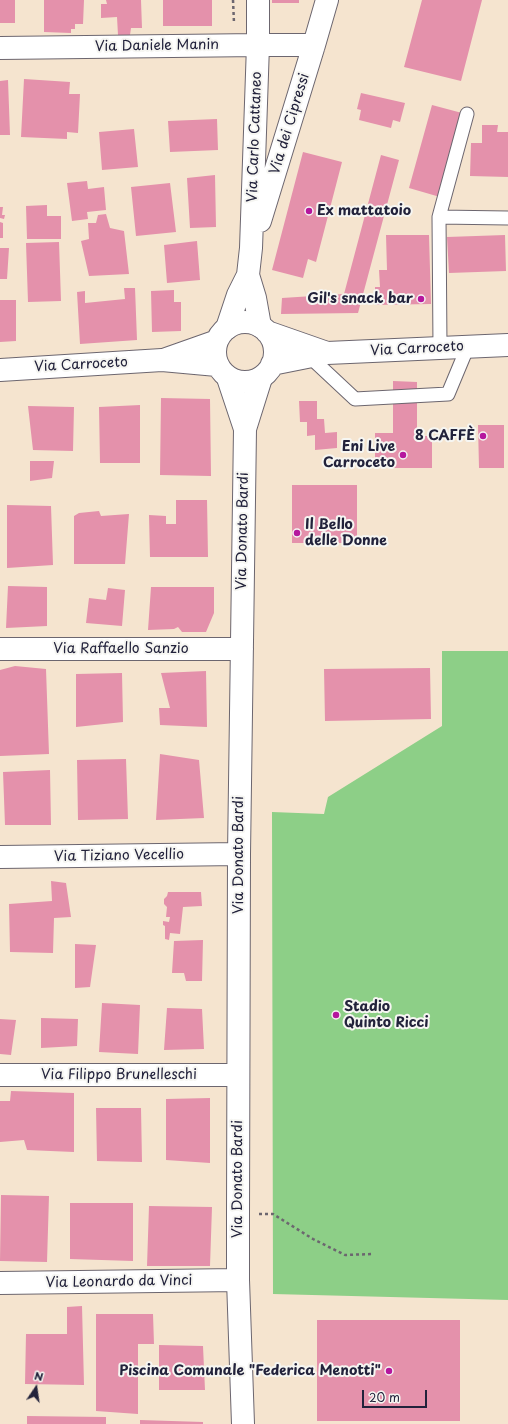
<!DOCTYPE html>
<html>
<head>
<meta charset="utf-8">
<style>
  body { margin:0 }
  #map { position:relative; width:508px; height:1424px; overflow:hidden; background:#f5e4cf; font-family:"Playpen Sans",sans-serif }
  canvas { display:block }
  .north { position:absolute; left:16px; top:1368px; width:40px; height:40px; -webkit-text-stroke:3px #f6f6f2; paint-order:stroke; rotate:13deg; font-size:11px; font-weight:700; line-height:16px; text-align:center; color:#22223b }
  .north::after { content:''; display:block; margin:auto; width:14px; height:18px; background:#22223b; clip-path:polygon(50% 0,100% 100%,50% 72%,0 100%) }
  .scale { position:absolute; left:362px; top:1390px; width:65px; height:18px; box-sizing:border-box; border:2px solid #22223b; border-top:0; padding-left:5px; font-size:12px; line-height:14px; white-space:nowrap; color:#22223b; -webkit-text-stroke:3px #f6f6f2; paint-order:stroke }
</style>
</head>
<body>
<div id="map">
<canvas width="508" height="1424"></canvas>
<div class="north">N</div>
<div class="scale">20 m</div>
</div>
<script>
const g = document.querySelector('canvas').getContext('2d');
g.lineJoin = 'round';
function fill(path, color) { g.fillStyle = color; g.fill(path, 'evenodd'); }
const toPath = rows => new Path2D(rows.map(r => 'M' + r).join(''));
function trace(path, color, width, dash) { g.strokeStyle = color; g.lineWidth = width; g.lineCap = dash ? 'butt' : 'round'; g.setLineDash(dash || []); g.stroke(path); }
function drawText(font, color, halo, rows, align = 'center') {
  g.font = font + ' "Playpen Sans",sans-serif'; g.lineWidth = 4; g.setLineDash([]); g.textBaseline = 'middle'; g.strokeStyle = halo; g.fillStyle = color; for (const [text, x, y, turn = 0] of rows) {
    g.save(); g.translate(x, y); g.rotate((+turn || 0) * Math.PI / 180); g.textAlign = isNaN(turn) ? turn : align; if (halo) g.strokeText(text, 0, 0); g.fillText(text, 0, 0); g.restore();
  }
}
const green = toPath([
  [442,651,508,651,508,1300,273,1294,272,812,324,814,328,797,442,726]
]);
const building = toPath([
  [0,0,15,0,15,23,0,23],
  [44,0,84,0,83,24,75,24,75,29,71,29,71,33,44,32],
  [106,0,141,0,142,28,131,28,130,35,118,35,117,17,101,18,101,4,107,4],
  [163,0,212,0,212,26,163,26],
  [272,0,299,0,299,3,272,3],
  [422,0,482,0,461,81,404,67],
  [24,79,70,82,69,94,80,94,78,133,67,132,67,139,21,137],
  [8,80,10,135,0,135,0,81],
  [361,93,405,103,400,122,393,120,391,128,359,120,361,110,357,109],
  [432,105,462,113,440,197,409,188],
  [217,119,218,150,170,152,168,121],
  [482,125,498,125,497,132,508,132,508,177,470,176,471,143,482,143],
  [134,129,138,167,102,170,99,132],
  [303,152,342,162,316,262,308,259,303,278,272,270],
  [381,155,399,160,358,313,281,314,282,298,344,294],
  [215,175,216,227,190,228,187,178],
  [87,181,88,189,104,187,106,210,87,212,88,219,72,221,67,183],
  [170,183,176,232,136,236,131,187],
  [47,205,47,216,61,216,61,239,27,239,26,206],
  [0,207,3,207,2,215,5,215,4,219,0,218],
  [106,214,110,228,124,231,129,274,89,276,81,241,89,239,88,223,96,223,98,215],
  [0,222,3,223,3,238,0,238],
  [386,235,429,235,431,304,375,305,375,287,380,287,379,270,387,270],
  [505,235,506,271,449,273,447,237],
  [197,241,200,280,167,283,164,245],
  [59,242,61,301,28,302,26,243],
  [0,248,9,248,7,279,0,279],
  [124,288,135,288,137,340,80,344,77,292,85,291,85,303,125,299],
  [174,290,174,302,181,302,181,331,152,332,151,291],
  [0,300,16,300,16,341,0,342],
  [393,381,417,382,417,436,432,436,432,468,375,468,375,433,393,433],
  [161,398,210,399,211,476,160,475],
  [299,401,317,401,317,419,324,419,325,433,337,432,337,448,315,450,315,435,307,436,307,422,300,422],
  [140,405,140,463,100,463,99,407],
  [28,406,74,407,73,451,33,450],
  [478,425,504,425,504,468,479,468],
  [30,461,54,461,52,478,30,481],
  [292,485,357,485,357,543,292,543],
  [176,500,207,500,208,557,150,557,149,515,166,516,166,524,176,524],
  [7,505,51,506,53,565,7,568],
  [99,511,101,516,129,514,125,564,74,564,74,516,79,513],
  [8,586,47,587,47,626,6,628],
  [151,587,214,587,214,613,206,632,182,632,178,627,174,629,148,630],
  [108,588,125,590,122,626,86,623,89,598,106,600],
  [15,666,46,669,49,754,0,756,0,670],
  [430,668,431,719,325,721,324,669],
  [206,671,207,727,160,725,159,708,170,708,161,673],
  [122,673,123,722,76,727,76,674],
  [160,754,199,760,204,818,156,820],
  [126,759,128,819,78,820,77,760],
  [50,770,51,825,5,825,3,772],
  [51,881,66,883,71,917,54,918,53,953,10,952,9,904,52,901],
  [168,892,201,892,202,906,183,907,180,934,170,933,169,940,165,939,165,926,163,925,163,921,169,922,170,917,166,917,167,907,164,904,164,899,167,896],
  [203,940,202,981,186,981,184,973,172,973,174,941],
  [75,944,96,945,90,987,75,988],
  [102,1003,140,1005,138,1054,99,1052],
  [167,1008,202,1009,204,1049,164,1050],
  [41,1018,78,1019,77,1046,41,1048],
  [0,1019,16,1020,11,1055,0,1054],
  [11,1091,74,1093,74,1152,27,1150,24,1140,0,1142,0,1101,10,1101],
  [210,1098,210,1163,166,1160,166,1099],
  [96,1108,141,1108,142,1162,97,1161],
  [1,1195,49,1196,47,1262,0,1261],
  [70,1203,133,1203,133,1261,70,1259],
  [149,1206,212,1207,210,1266,147,1266],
  [82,1306,84,1385,25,1384,26,1334,67,1334,67,1307],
  [96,1314,153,1314,154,1344,138,1344,138,1414,96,1411],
  [317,1320,460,1320,460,1421,317,1421],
  [159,1345,203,1346,205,1390,159,1390],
  [27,1416,106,1417,106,1424,27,1424],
  [140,1420,203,1422,203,1424,140,1424]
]);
const path = toPath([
  [233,0,234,23],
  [259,1214,273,1214,313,1239,345,1255,373,1254]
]);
const service = toPath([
  [439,217,508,218],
  [440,347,439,217,467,114],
  [309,356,355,399,448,394,468,346]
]);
const minor = toPath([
  [258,0,258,45,251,248,248,275,255,298,260,326],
  [0,48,258,45,314,45],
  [260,221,314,45,327,0],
  [227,328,238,295,248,275],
  [228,378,245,429],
  [0,649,242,649],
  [0,857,239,854],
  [0,1075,238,1075],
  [0,1283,238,1280],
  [243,1424,238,1280,238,1214,239,854,245,429,261,378]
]);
const tertiary = toPath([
  '215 352a30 30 0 1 1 60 0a30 30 0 1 1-60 0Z',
  [267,332,327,353],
  [166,359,217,341],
  [272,364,327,353,508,345],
  [0,370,162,360,217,365]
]);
const markers = [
  [309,211,4,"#b5179e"],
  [421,299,4,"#b5179e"],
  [483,436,4,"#b5179e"],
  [403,455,4,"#b5179e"],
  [297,533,4,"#b5179e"],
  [336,1015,4,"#b5179e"],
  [389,1371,4,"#b5179e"]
];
const streetNames = [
  ["Via Daniele Manin",157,46,-1],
  ["Via dei Cipressi",290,124,-73],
  ["Via Carlo Cattaneo",255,137,-88],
  ["Via Carroceto",417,349,-3],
  ["Via Carroceto",81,365,-3],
  ["Via Donato Bardi",243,531,-89],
  ["Via Raffaello Sanzio",121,649],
  ["Via Donato Bardi",239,855,-90],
  ["Via Tiziano Vecellio",119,856,-1],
  ["Via Filippo Brunelleschi",119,1075],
  ["Via Donato Bardi",238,1179,-90],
  ["Via Leonardo da Vinci",119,1282,-1]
];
const poiNames = [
  ["Ex mattatoio",317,211,"left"],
  ["Gil's snack bar",413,299],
  ["8 CAFFÈ",475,436],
  ["Eni Live",395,447],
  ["Carroceto",395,463],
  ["Il Bello",305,525,"left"],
  ["delle Donne",305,541,"left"],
  ["Stadio",344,1007,"left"],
  ["Quinto Ricci",344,1023,"left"],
  ["Piscina Comunale \"Federica Menotti\"",381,1371]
];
fill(green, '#8dcf87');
fill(building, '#e491ab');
trace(service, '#6c666f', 15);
trace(minor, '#6c666f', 24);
trace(tertiary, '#6c666f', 24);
trace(path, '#6c666f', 2.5, [3, 3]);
trace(service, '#fff', 13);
trace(minor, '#fff', 22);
trace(tertiary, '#fff', 22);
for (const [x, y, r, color] of markers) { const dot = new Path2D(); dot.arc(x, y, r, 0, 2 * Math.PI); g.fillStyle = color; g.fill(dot); trace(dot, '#f6f6f2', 1.5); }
drawText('14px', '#22223b', '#f6f6f2', streetNames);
drawText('bold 14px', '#22223b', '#f6f6f2', poiNames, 'right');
</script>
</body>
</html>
